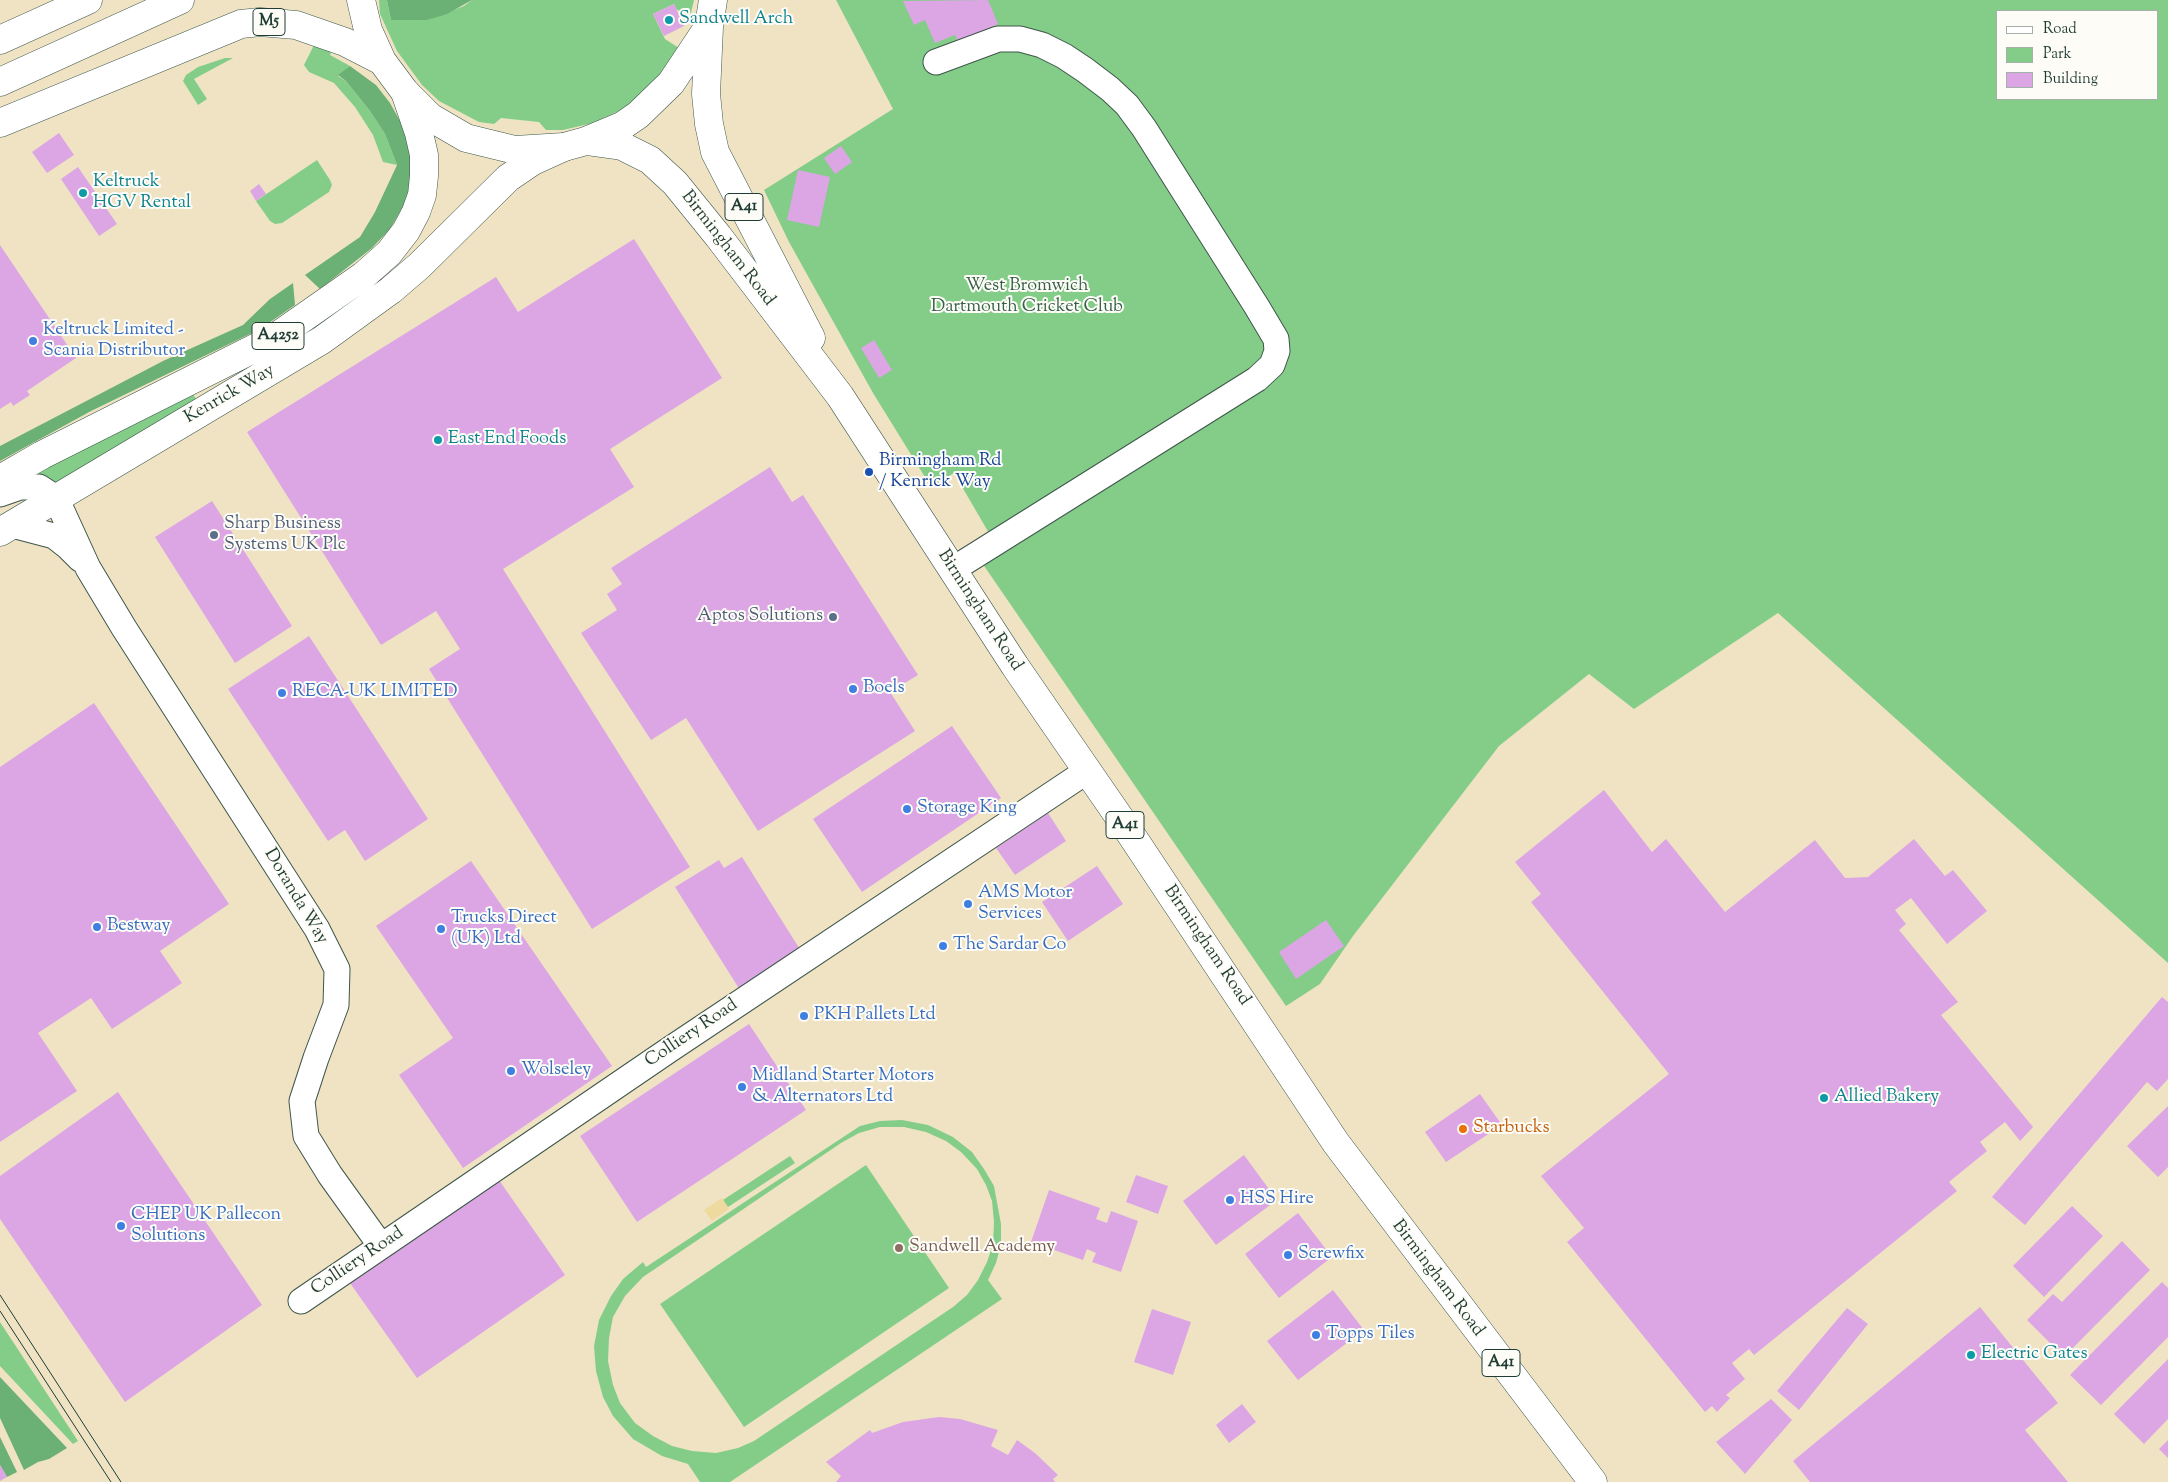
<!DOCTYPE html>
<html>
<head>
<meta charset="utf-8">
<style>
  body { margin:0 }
  #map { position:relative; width:2168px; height:1482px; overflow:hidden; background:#efe3c4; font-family:"Sorts Mill Goudy",serif }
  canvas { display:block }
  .legend { position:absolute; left:1996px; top:10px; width:162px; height:90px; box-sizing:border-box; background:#fdfcf7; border:1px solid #a4b0a9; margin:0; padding:6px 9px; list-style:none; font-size:15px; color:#1f3d34 }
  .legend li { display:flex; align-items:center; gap:10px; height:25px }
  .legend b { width:25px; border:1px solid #a4b0a9 }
</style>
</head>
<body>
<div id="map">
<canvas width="2168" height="1482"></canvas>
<ul class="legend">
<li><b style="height:6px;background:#fff"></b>Road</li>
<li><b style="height:14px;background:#84cd89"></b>Park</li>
<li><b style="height:14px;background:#dca6e4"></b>Building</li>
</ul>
</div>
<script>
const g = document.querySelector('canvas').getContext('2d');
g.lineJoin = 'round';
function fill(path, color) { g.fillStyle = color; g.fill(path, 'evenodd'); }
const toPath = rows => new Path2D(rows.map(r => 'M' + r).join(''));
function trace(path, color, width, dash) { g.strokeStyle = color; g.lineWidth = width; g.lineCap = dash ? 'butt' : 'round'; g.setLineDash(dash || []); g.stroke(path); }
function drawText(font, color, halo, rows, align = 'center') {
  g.font = font + ' "Sorts Mill Goudy",serif'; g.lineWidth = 4; g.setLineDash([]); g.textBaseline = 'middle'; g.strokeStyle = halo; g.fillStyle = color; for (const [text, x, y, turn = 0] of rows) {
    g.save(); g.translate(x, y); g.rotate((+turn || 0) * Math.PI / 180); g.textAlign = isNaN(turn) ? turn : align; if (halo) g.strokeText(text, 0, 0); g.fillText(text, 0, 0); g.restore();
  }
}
const green = toPath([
  [379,0,387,0,391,20,427,20,464,6,472,0,694,0,690,17,676,9,674,4,653,14,665,39,679,48,661,75,646,91,623,109,593,123,563,130,546,130,539,122,501,118,494,124,479,122,439,101,422,85,397,51,380,14],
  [836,0,2168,0,2168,963,1778,613,1634,709,1589,674,1499,746,1353,936,1320,984,1286,1006,978,557,993,540,954,473,937,483,928,482,873,393,789,242,764,190,893,109],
  [1997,11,2157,11,2157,99,1997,99],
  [314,45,331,52,330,55,350,66,338,76,346,81,370,111,385,134,397,165,383,162,373,135,355,107,334,83,309,72,304,65],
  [225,58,233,58,194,79,207,99,198,105,183,81,186,75,198,67],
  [317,160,330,180,332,185,329,192,282,223,275,224,270,221,256,201],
  [192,392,198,403,55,485,40,476,38,471],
  [902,1120,928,1125,953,1137,972,1152,984,1169,994,1186,1001,1224,1001,1244,996,1263,988,1280,1002,1299,730,1482,700,1482,688,1464,662,1456,633,1439,613,1416,603,1397,596,1371,594,1346,599,1320,611,1296,623,1279,643,1262,646,1267,860,1126,880,1121],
  [880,1127,904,1127,926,1132,946,1141,961,1152,977,1169,986,1185,992,1201,994,1222,993,1244,987,1262,978,1280,967,1295,953,1307,754,1441,738,1448,716,1453,692,1451,672,1446,653,1436,635,1423,620,1403,613,1385,608,1361,609,1338,613,1317,625,1296,643,1277,841,1143,859,1133],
  [790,1156,795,1163,728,1207,723,1200],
  [866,1165,949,1288,744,1427,660,1304],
  [0,1322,78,1441,73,1444,0,1366]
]);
const forest = toPath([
  [387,0,472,0,447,14,427,20,391,20],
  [350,66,376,85,390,103,400,121,413,156,415,171,406,201,390,229,372,248,320,289,305,275,360,237,375,212,397,165,385,134,370,111,346,81,338,75],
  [293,283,295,305,260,329,91,411,0,461,0,446,163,361,243,325,270,299],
  [0,1377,67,1448,49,1459,38,1462,24,1470,0,1418],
  [0,1437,17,1472,7,1477,0,1465]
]);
const sand = toPath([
  [722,1198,729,1209,712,1221,704,1210]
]);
const building = toPath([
  [988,0,998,24,958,42,955,35,935,43,925,20,914,25,903,1],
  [674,4,684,26,664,36,653,14],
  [59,133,74,155,47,173,32,152],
  [841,146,852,162,835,174,824,158],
  [78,167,117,224,99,236,61,179],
  [798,170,830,177,819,227,787,220],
  [259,184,266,194,256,201,250,191],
  [634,239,722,378,610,449,634,487,503,569,690,867,592,929,429,669,460,649,436,611,381,645,247,432,496,277,518,312],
  [0,245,76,358,27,391,30,395,13,406,11,402,0,409],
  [874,340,892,370,879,378,861,348],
  [770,467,792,502,803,495,918,675,890,692,915,731,758,831,686,718,651,740,581,633,617,610,607,594,622,584,611,568],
  [212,501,292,626,235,663,155,537],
  [309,636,428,819,365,861,345,830,328,841,228,689],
  [94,703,229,904,160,951,182,983,112,1029,91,998,38,1033,77,1091,0,1142,0,767],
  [952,726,1001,798,862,892,813,819],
  [1604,790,1652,852,1666,839,1725,912,1815,840,1845,878,1868,877,1914,839,1945,876,1953,870,1987,911,1947,944,1911,898,1895,910,1906,924,1899,930,1958,1002,1941,1015,2033,1127,2020,1141,2005,1122,1980,1142,1987,1151,1949,1182,1957,1191,1754,1355,1749,1349,1732,1363,1745,1379,1726,1395,1730,1398,1717,1412,1712,1406,1705,1412,1567,1242,1584,1228,1541,1176,1669,1074,1531,902,1541,894,1515,862],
  [1048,813,1066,841,1015,875,996,848],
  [742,857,801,951,740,990,675,887,719,860,724,868],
  [471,861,612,1066,463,1168,399,1075,453,1038,376,926],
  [1097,866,1123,904,1068,941,1042,902],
  [1326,920,1344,946,1296,979,1279,952],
  [2162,997,2168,1002,2168,1079,2157,1091,2147,1082,2025,1225,1992,1197],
  [749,1024,806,1110,637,1222,580,1136],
  [118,1092,262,1305,125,1402,0,1219,0,1176],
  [1480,1094,1502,1125,1446,1162,1425,1132],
  [2168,1106,2168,1167,2158,1177,2127,1146],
  [1244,1155,1277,1200,1216,1245,1183,1201],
  [1136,1175,1168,1186,1158,1214,1126,1202],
  [499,1180,565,1275,417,1378,350,1283],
  [1049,1190,1100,1208,1096,1219,1107,1223,1111,1211,1138,1221,1121,1272,1092,1262,1096,1253,1087,1249,1083,1260,1031,1242],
  [2072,1206,2103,1236,2044,1297,2013,1266],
  [1298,1213,1332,1257,1279,1298,1245,1254],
  [2122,1241,2150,1270,2064,1357,2027,1320,2053,1294,2062,1302],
  [2162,1282,2168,1288,2168,1337,2101,1405,2070,1375],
  [1333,1290,1364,1330,1298,1380,1267,1341],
  [1980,1307,2058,1403,2025,1430,2068,1482,1810,1482,1793,1461],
  [1847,1308,1868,1324,1799,1410,1777,1391],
  [1152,1309,1191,1322,1173,1375,1134,1362],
  [2168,1359,2168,1419,2144,1444,2114,1414],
  [1771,1399,1792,1420,1745,1474,1716,1442],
  [1242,1404,1256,1422,1229,1443,1216,1425],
  [939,1417,960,1419,998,1430,991,1446,1008,1455,1017,1440,1035,1453,1058,1475,1053,1479,1055,1482,836,1482,841,1476,826,1462,870,1430,872,1433,903,1422],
  [2168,1440,2168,1458,2159,1449],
  [0,1465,7,1477,0,1481]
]);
const minor = toPath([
  [936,62,998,39,1020,39,1042,45,1064,56,1085,70,1110,89,1127,105,1144,128,1257,307,1276,339,1277,351,1272,365,1257,379,952,570],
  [0,494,20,487,39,487,56,498,88,568,124,628,317,929,337,969,336,1005,316,1058,302,1101,306,1136,330,1175,381,1246],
  [12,525,54,536,68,547,80,559],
  [301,1301,669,1050,1087,771]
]);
const major = toPath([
  [0,479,42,455,273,339,363,276,389,253,406,231,416,212,422,195,424,176,424,155,419,133,405,92],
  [0,532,322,340,391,290,419,266,508,178,533,161,564,147]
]);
const highway = toPath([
  [361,0,368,30,382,61,405,92,430,117,466,138,515,150,564,147,586,141,622,126,638,115,671,83,709,26,713,0],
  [709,27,706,94,709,124,715,152,811,338],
  [0,40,88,0],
  [0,82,180,0],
  [0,123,241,24,260,22,296,25,345,42,382,61],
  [586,141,622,146,650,160,675,183,718,236,840,396,1015,666,1126,827,1336,1143,1593,1482]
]);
const tram = toPath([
  [0,1295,121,1482],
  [0,1311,111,1482]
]);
const markers = [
  [669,20,5,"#0f9aa8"],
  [83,193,5,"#0f9aa8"],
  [33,341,5,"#3f7fe0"],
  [438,440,5,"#0f9aa8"],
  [869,472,5,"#1a4fb4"],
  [214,535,5,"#5c6f8a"],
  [833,617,5,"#5c6f8a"],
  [853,689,5,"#3f7fe0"],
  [282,693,5,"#3f7fe0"],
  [907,809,5,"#3f7fe0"],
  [968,904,5,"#3f7fe0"],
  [97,927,5,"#3f7fe0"],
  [441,929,5,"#3f7fe0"],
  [943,946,5,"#3f7fe0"],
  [804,1016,5,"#3f7fe0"],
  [511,1071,5,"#3f7fe0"],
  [742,1087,5,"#3f7fe0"],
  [1824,1098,5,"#0f9aa8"],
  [1463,1129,5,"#e8710a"],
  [1230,1200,5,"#3f7fe0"],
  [121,1226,5,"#3f7fe0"],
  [899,1248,5,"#8d6e63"],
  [1288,1255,5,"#3f7fe0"],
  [1316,1335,5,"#3f7fe0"],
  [1971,1355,5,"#0f9aa8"]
];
const shields = [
  [269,22,32],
  [744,207,38],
  [278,336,52],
  [1125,825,38],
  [1501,1363,38]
];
const shieldNames = [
  ["M5",269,22],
  ["A41",744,207],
  ["A4252",278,336],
  ["A41",1125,825],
  ["A41",1501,1363]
];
const cultureNames = [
  ["Sandwell Arch",679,20],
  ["Keltruck",93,183],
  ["HGV Rental",93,204],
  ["East End Foods",448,440],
  ["Allied Bakery",1834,1098],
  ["Electric Gates",1981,1355]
];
const streetNames = [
  ["Birmingham Road",727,249,52],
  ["Kenrick Way",230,395,-30],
  ["Birmingham Road",979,611,57],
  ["Doranda Way",295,897,59],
  ["Birmingham Road",1206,946,56],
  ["Colliery Road",692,1034,-34],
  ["Colliery Road",358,1262,-34],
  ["Birmingham Road",1437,1279,53]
];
const parkNames = [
  ["West Bromwich",1027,287],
  ["Dartmouth Cricket Club",1027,308]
];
const shopNames = [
  ["Keltruck Limited -",43,331],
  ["Scania Distributor",43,352],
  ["Boels",863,689],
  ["RECA-UK LIMITED",292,693],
  ["Storage King",917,809],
  ["AMS Motor",978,894],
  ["Services",978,915],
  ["Trucks Direct",451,919],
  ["(UK) Ltd",451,940],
  ["Bestway",107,927],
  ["The Sardar Co",953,946],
  ["PKH Pallets Ltd",814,1016],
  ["Wolseley",521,1071],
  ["Midland Starter Motors",752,1077],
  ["& Alternators Ltd",752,1098],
  ["HSS Hire",1240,1200],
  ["CHEP UK Pallecon",131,1216],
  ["Solutions",131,1237],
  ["Screwfix",1298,1255],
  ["Topps Tiles",1326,1335]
];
const transitNames = [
  ["Birmingham Rd",879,462],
  ["/ Kenrick Way",879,483]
];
const serviceNames = [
  ["Sharp Business",224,525],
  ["Systems UK Plc",224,546],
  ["Aptos Solutions",823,617,"right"]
];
const foodNames = [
  ["Starbucks",1473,1129]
];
const educationNames = [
  ["Sandwell Academy",909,1248]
];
fill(green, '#84cd89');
fill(forest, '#6bb075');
fill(sand, '#eeda9e');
fill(building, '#dca6e4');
trace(minor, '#3e564a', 27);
trace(major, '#3e564a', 29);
trace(highway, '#3e564a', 29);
trace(minor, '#fff', 25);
trace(major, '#fff', 28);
trace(highway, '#fff', 28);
trace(tram, '#1f3d34', 1);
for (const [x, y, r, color] of markers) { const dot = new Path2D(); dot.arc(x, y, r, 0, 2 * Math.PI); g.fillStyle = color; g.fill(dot); trace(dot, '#fdfcf7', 2); }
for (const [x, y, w] of shields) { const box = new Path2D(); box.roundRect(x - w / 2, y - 13.5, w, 27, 4); g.fillStyle = '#fdfcf7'; g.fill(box); trace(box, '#1f3d34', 1); }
drawText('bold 16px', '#1f3d34', null, shieldNames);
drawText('18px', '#0d838f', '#fdfcf7', cultureNames, 'left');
drawText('18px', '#1f3d34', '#fdfcf7', streetNames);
drawText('18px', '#386149', '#fdfcf7', parkNames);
drawText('18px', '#366cbe', '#fdfcf7', shopNames, 'left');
drawText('18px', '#164399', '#fdfcf7', transitNames, 'left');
drawText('18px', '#4e5e75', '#fdfcf7', serviceNames, 'left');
drawText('18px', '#c56008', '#fdfcf7', foodNames, 'left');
drawText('18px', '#785e54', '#fdfcf7', educationNames, 'left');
</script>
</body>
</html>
